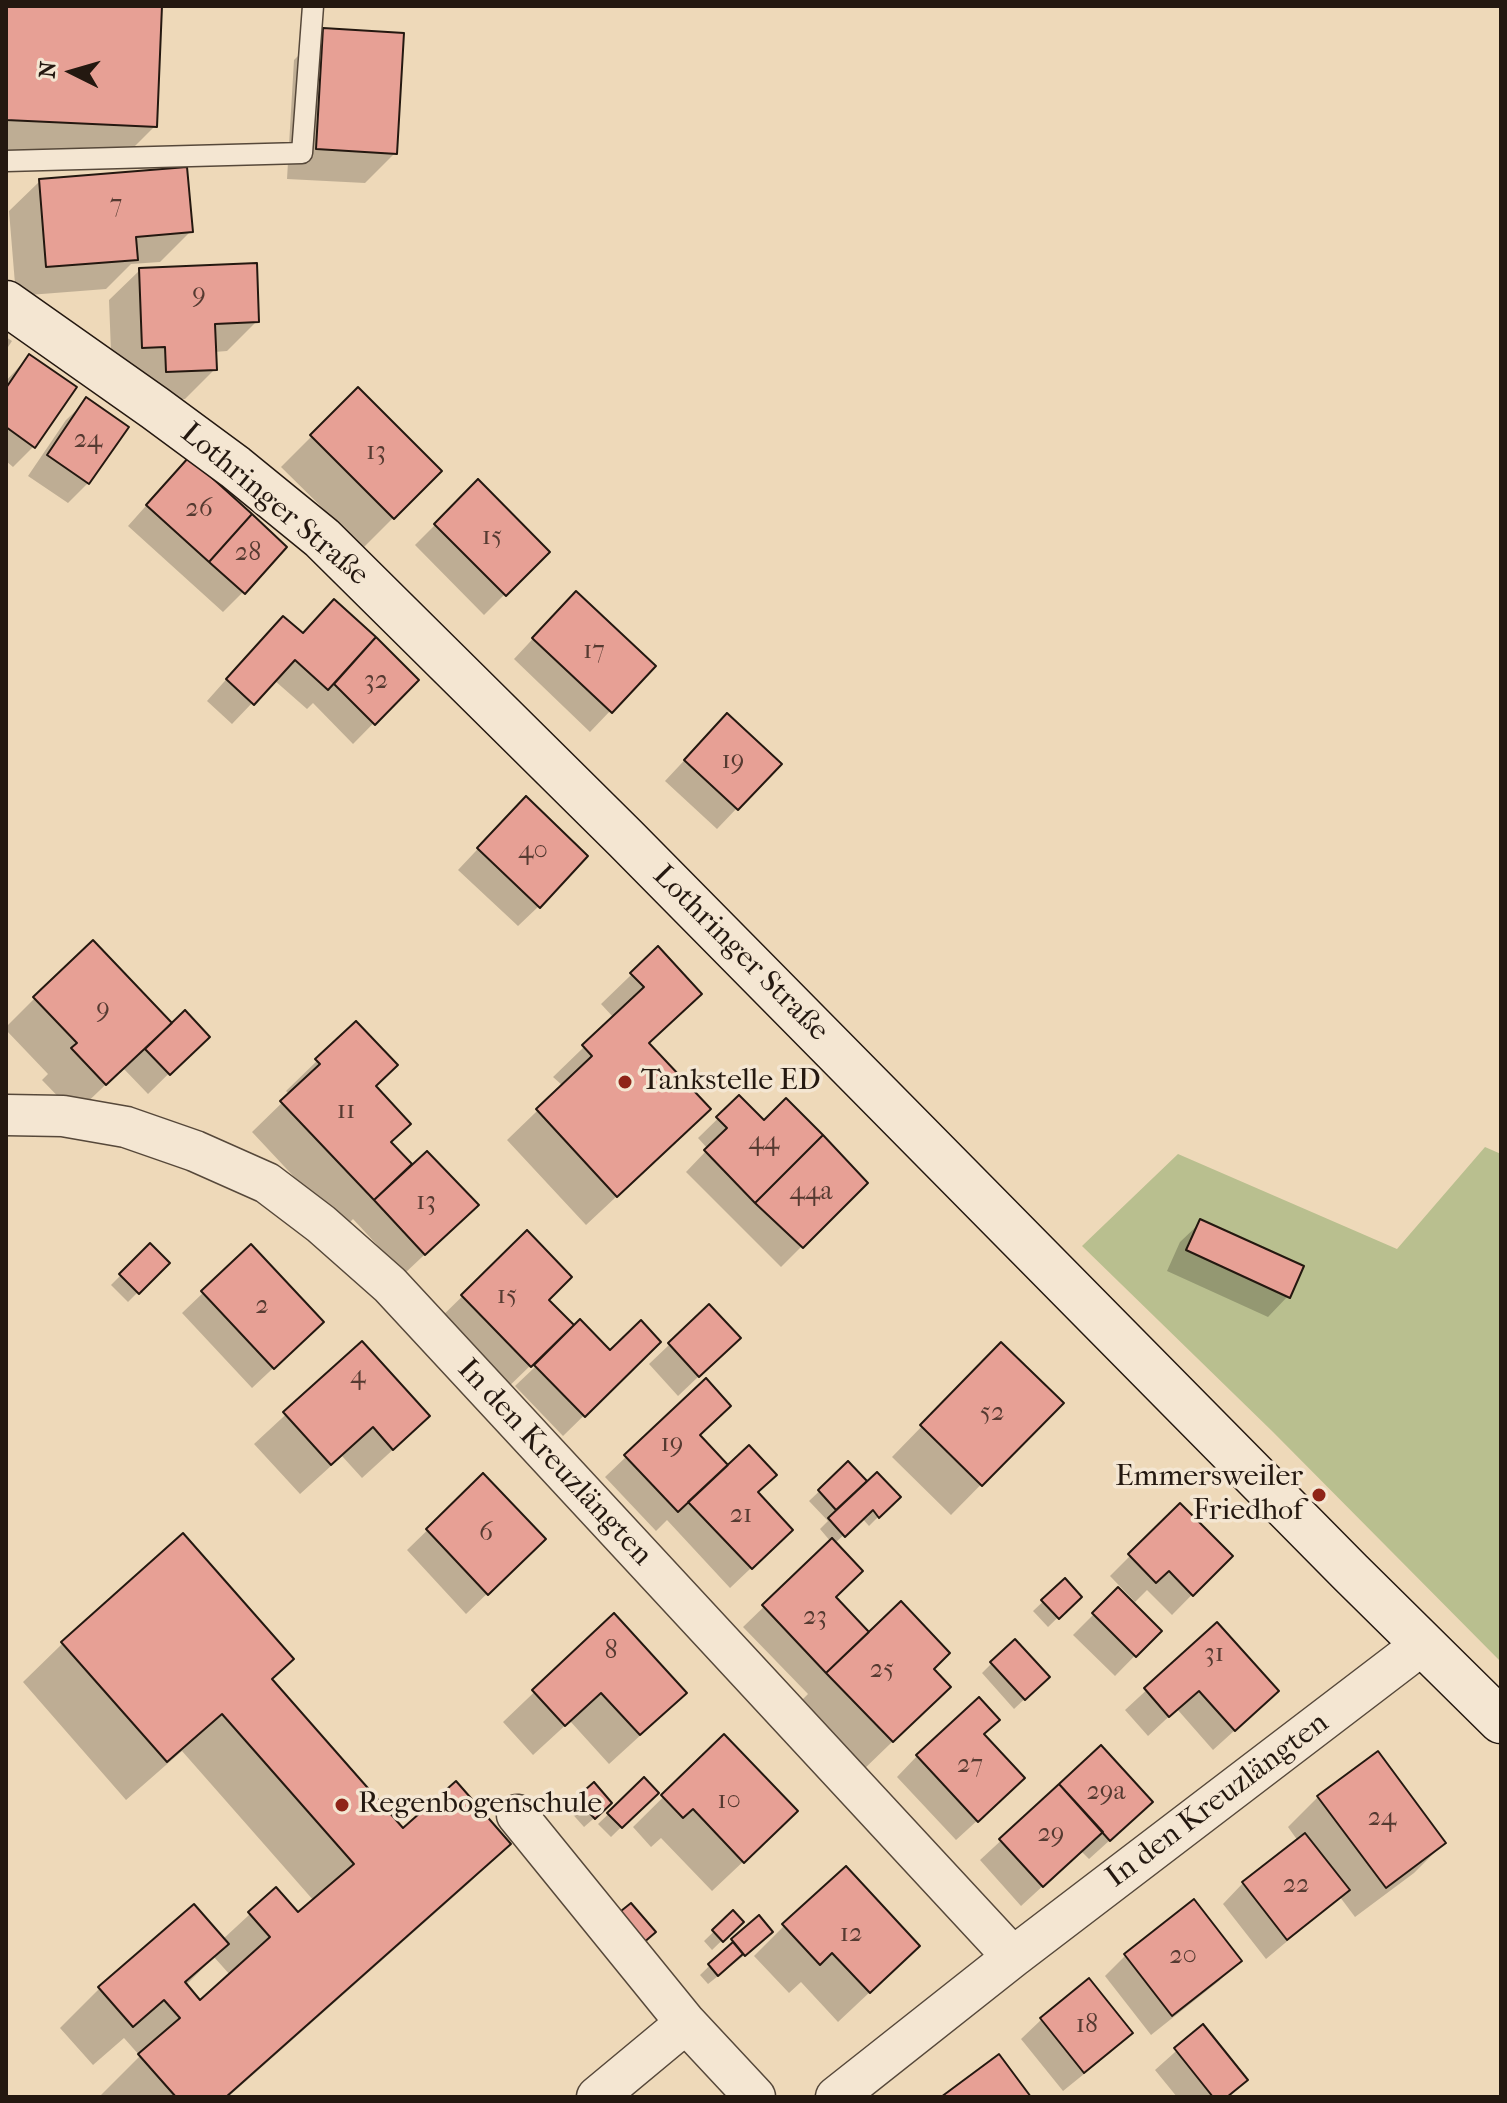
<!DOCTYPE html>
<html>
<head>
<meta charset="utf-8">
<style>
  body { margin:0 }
  #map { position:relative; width:1507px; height:2103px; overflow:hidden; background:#eed9b9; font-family:"IM FELL French Canon",serif }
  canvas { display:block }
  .frame { position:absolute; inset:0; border:8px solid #241810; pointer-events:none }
  .north { position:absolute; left:32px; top:32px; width:80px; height:80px; -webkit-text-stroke:6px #f4e6d2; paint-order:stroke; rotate:275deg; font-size:22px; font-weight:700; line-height:32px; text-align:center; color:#241810 }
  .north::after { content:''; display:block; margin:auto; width:28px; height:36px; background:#241810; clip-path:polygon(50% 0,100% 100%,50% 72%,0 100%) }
</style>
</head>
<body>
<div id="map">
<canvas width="1507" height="2103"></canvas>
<div class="frame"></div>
<div class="north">N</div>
</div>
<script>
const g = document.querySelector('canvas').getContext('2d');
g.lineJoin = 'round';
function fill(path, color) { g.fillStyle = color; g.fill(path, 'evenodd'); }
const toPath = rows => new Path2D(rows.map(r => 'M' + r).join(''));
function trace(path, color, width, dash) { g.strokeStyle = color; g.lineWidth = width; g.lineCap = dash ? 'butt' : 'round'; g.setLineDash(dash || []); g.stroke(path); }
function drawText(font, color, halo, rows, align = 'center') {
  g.font = font + ' "IM FELL French Canon",serif'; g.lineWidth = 7; g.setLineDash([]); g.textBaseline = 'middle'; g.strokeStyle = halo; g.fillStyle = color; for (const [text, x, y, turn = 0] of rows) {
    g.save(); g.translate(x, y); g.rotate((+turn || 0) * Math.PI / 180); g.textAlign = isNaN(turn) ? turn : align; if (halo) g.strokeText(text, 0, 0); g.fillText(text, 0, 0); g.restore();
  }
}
const green = toPath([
  [1485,1147,1501,1154,1501,1662,1273,1432,1082,1246,1178,1154,1397,1249]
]);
const shadow = toPath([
  [6,6,160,6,155,126,116,165,6,160],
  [324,30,395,153,365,183,287,179,294,60],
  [40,181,191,231,160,262,131,264,106,289,16,296,9,211],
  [140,270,257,321,227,351,214,352,215,369,185,399,136,401,112,378,109,300],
  [6,337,12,341,6,350],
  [29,356,34,446,13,467,6,461,6,381],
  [358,390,440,471,363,548,281,467],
  [87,400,88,483,68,503,28,476,66,420],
  [169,480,243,592,223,612,128,526],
  [478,482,547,552,484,615,415,545],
  [334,602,416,680,353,744,313,703,307,709,274,680,232,724,207,701,263,638,302,635],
  [556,614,653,666,590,732,514,659],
  [707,736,779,764,717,829,665,781],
  [506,819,539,906,518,926,458,870],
  [658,949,648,1044,678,1139,586,1225,507,1140,563,1086,553,1077,614,1018,601,1004],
  [35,998,172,1025,207,1036,148,1094,123,1068,75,1114,42,1080,48,1074,6,1030,6,1027],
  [356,1023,399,1175,456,1225,404,1274,353,1219,343,1229,252,1132,290,1095,286,1091],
  [739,1098,763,1123,865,1183,781,1267,686,1172,708,1149,698,1138],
  [1201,1222,1288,1296,1268,1317,1167,1271,1180,1242],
  [527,1233,546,1300,574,1328,610,1353,659,1342,563,1436,515,1386,535,1367,532,1364,500,1395,432,1326],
  [150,1246,167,1263,128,1302,111,1285],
  [251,1247,301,1342,252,1388,182,1313],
  [709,1307,718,1358,678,1396,649,1364],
  [362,1344,397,1446,362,1478,342,1456,300,1494,254,1444],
  [1001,1345,1061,1403,951,1515,892,1457],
  [705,1381,698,1435,756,1493,770,1550,730,1588,667,1520,656,1531,605,1477],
  [848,1464,867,1484,898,1497,869,1526,862,1518,834,1544,833,1597,866,1632,931,1669,918,1717,862,1771,798,1704,808,1694,743,1627,831,1542,820,1529,828,1521,809,1501],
  [483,1476,523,1559,466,1614,407,1550],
  [1180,1506,1230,1556,1172,1615,1147,1590,1135,1602,1110,1576],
  [183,1536,270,1680,403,1831,508,1844,469,1883,228,2097,102,2097,101,2095,140,2056,124,2038,93,2065,60,2028,99,1989,194,1907,222,1940,276,1890,298,1915,314,1901,182,1751,126,1800,23,1682,62,1644],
  [214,1957,231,1976,200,2003,185,1986],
  [1065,1581,1079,1597,1048,1627,1033,1611],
  [1118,1590,1159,1631,1115,1676,1073,1635],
  [614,1616,654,1723,609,1764,570,1721,533,1755,503,1722],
  [1217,1625,1256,1711,1213,1750,1177,1709,1148,1736,1125,1710],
  [991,1664,1048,1677,1014,1709,982,1673],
  [982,1735,1002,1798,956,1840,897,1777,917,1756],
  [724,1737,765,1841,712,1891,661,1838,651,1847,633,1827],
  [1101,1748,1130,1822,1089,1859,1081,1851,1021,1906,980,1860],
  [644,1780,656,1793,611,1837,598,1824],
  [1318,1797,1444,1843,1414,1873,1355,1917,1340,1897,1266,1959,1223,1904,1243,1883,1298,1841,1288,1827],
  [577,1799,600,1813,584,1827,568,1809],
  [1193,1902,1239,1961,1219,1981,1151,2035,1105,1976,1125,1956],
  [733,1913,741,1922,712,1950,704,1941],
  [759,1918,761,1942,708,1984,700,1975],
  [784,1926,887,1976,838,2022,801,1982,789,1993,754,1956],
  [1042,2019,1130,2033,1110,2053,1063,2091,1021,2039],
  [1203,2027,1245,2080,1229,2097,1177,2097,1155,2070]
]);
const building = toPath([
  [6,6,162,6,157,127,6,120,6,6],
  [323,28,404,33,397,154,316,149,323,28],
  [187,167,193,232,136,237,138,260,46,267,39,179,187,167],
  [257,263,259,322,215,324,217,370,166,372,165,347,142,348,139,268,257,263],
  [29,354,77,387,35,448,6,427,6,388,29,354],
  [358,387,442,471,394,519,310,435,358,387],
  [86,397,129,427,89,484,47,455,86,397],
  [189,457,252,514,209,562,146,505,189,457],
  [478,479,550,552,506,596,434,524,478,479],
  [252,514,287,547,245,594,209,562,252,514],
  [576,591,656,666,612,713,532,638,576,591],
  [334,599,376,637,328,690,295,660,254,705,226,679,283,616,303,633,334,599],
  [376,637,419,680,375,725,334,684,376,637],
  [727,713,782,764,738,810,684,760,727,713],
  [526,796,588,856,540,908,477,848,526,796],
  [93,940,172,1023,106,1085,71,1048,77,1043,33,997,93,940],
  [658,946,702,994,649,1043,711,1109,617,1197,536,1109,592,1056,582,1045,644,987,630,973,658,946],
  [185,1010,210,1037,170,1075,145,1049,185,1010],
  [356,1021,398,1065,376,1086,411,1124,391,1142,412,1164,374,1200,280,1101,320,1064,315,1059,356,1021],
  [739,1095,764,1120,786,1098,823,1135,755,1203,704,1150,727,1128,716,1117,739,1095],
  [823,1135,868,1183,803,1248,755,1203,823,1135],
  [427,1151,479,1205,425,1255,374,1200,427,1151],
  [1200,1219,1304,1266,1290,1298,1186,1250,1200,1219],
  [527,1230,572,1277,549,1300,574,1325,531,1367,461,1295,527,1230],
  [150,1243,170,1263,139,1294,119,1274,150,1243],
  [251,1244,324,1322,274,1369,201,1291,251,1244],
  [709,1304,741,1338,699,1377,668,1343,709,1304],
  [580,1319,610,1350,641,1320,661,1342,585,1417,534,1365,580,1319],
  [362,1341,430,1416,393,1450,373,1427,331,1465,283,1412,362,1341],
  [1001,1342,1064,1403,982,1486,920,1425,1001,1342],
  [706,1378,731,1406,700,1435,728,1465,678,1512,624,1455,706,1378],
  [749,1445,777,1475,758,1492,793,1530,752,1569,688,1502,749,1445],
  [848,1461,867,1481,836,1510,818,1490,848,1461],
  [877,1472,901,1497,879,1518,873,1510,845,1537,828,1518,877,1472],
  [483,1473,546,1539,488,1595,426,1529,483,1473],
  [1180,1503,1233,1556,1193,1596,1169,1571,1156,1583,1128,1554,1180,1503],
  [183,1533,294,1659,272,1679,403,1828,456,1781,511,1844,226,2097,176,2097,138,2054,180,2018,164,2000,133,2027,98,1987,194,1904,229,1944,185,1982,200,2000,270,1937,248,1912,276,1887,298,1912,354,1864,222,1714,167,1762,61,1642,183,1533],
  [832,1538,863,1571,836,1597,869,1632,826,1673,762,1605,832,1538],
  [1065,1578,1082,1597,1059,1619,1041,1600,1065,1578],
  [1118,1587,1162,1631,1136,1657,1092,1613,1118,1587],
  [901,1601,950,1653,934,1669,951,1687,893,1742,826,1673,901,1601],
  [614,1613,687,1693,640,1735,601,1693,565,1726,532,1690,614,1613],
  [1217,1622,1279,1691,1235,1731,1199,1691,1169,1717,1144,1688,1217,1622],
  [1015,1639,1050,1677,1025,1700,990,1662,1015,1639],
  [979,1697,1000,1720,984,1734,1025,1778,978,1822,916,1755,979,1697],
  [724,1734,798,1811,744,1863,693,1809,683,1818,661,1795,724,1734],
  [1101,1745,1153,1802,1110,1841,1059,1784,1101,1745],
  [1378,1751,1446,1843,1386,1888,1317,1796,1378,1751],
  [644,1777,659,1793,622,1828,607,1813,644,1777],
  [594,1782,612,1803,595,1819,576,1798,594,1782],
  [1059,1784,1103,1832,1043,1887,999,1839,1059,1784],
  [1305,1833,1350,1890,1287,1940,1242,1882,1305,1833],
  [846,1866,920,1946,870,1993,832,1953,820,1965,782,1924,846,1866],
  [1194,1899,1242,1961,1172,2016,1124,1954,1194,1899],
  [631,1903,656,1932,642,1944,616,1915,631,1903],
  [733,1910,744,1922,723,1942,712,1930,733,1910],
  [759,1915,773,1932,745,1956,731,1939,759,1915],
  [733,1942,743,1954,718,1976,708,1964,733,1942],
  [1089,1978,1133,2033,1084,2073,1040,2018,1089,1978],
  [1203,2024,1248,2080,1227,2097,1213,2097,1174,2048,1203,2024],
  [999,2054,1031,2097,941,2097,999,2054]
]);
const lane = toPath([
  [6,161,302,153,313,6]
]);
const street = toPath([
  [6,1115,63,1116,126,1127,195,1151,267,1183,321,1224,390,1285,1013,1957],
  [517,1815,686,2023,755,2097],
  [597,2097,686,2023],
  [836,2097,1013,1957,1423,1644]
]);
const secondary = toPath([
  [6,303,155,408,235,467,322,538,626,839,1350,1572,1501,1721]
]);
const markers = [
  [625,1082,8,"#8f2418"],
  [1319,1495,8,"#8f2418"],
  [342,1805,8,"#8f2418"]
];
const numberNames = [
  ["7",116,206],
  ["9",199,295],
  ["24",88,441],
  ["13",376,453],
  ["26",199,510],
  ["15",492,538],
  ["28",248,554],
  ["17",594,652],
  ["32",376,682],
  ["19",733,762],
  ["40",533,852],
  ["9",103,1010],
  ["11",346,1112],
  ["44",764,1143],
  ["44a",811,1193],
  ["13",426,1203],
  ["15",507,1297],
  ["2",262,1307],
  ["4",358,1377],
  ["52",992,1414],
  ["19",672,1445],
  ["21",741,1516],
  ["6",486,1534],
  ["23",815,1618],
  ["8",611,1652],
  ["31",1214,1655],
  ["25",882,1671],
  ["27",970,1766],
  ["29a",1106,1793],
  ["10",729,1802],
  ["24",1382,1819],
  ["29",1051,1835],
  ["22",1296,1886],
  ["12",851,1935],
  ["20",1183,1957],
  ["18",1087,2026]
];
const streetNames = [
  ["Lothringer Straße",274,505,40],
  ["Lothringer Straße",740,954,45],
  ["In den Kreuzlängten",554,1463,47],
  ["In den Kreuzlängten",1218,1801,-37]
];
const poiNames = [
  ["Tankstelle ED",641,1082],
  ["Emmersweiler",1303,1478,"right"],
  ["Friedhof",1303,1512,"right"],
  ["Regenbogenschule",358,1805]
];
fill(green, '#b9bf8f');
fill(shadow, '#0003');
fill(building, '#e7a095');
trace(building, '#241810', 2);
trace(lane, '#56483a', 23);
trace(street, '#56483a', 43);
trace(secondary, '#241810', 47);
trace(lane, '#f4e6d2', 20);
trace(street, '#f4e6d2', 40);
trace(secondary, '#f4e6d2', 44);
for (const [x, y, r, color] of markers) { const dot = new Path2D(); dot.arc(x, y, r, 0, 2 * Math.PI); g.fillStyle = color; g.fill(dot); trace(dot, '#f4e6d2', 3); }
drawText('26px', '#553a31', null, numberNames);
drawText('30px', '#241810', '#f4e6d2', streetNames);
drawText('30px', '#241810', '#f4e6d2', poiNames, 'left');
</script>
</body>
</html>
